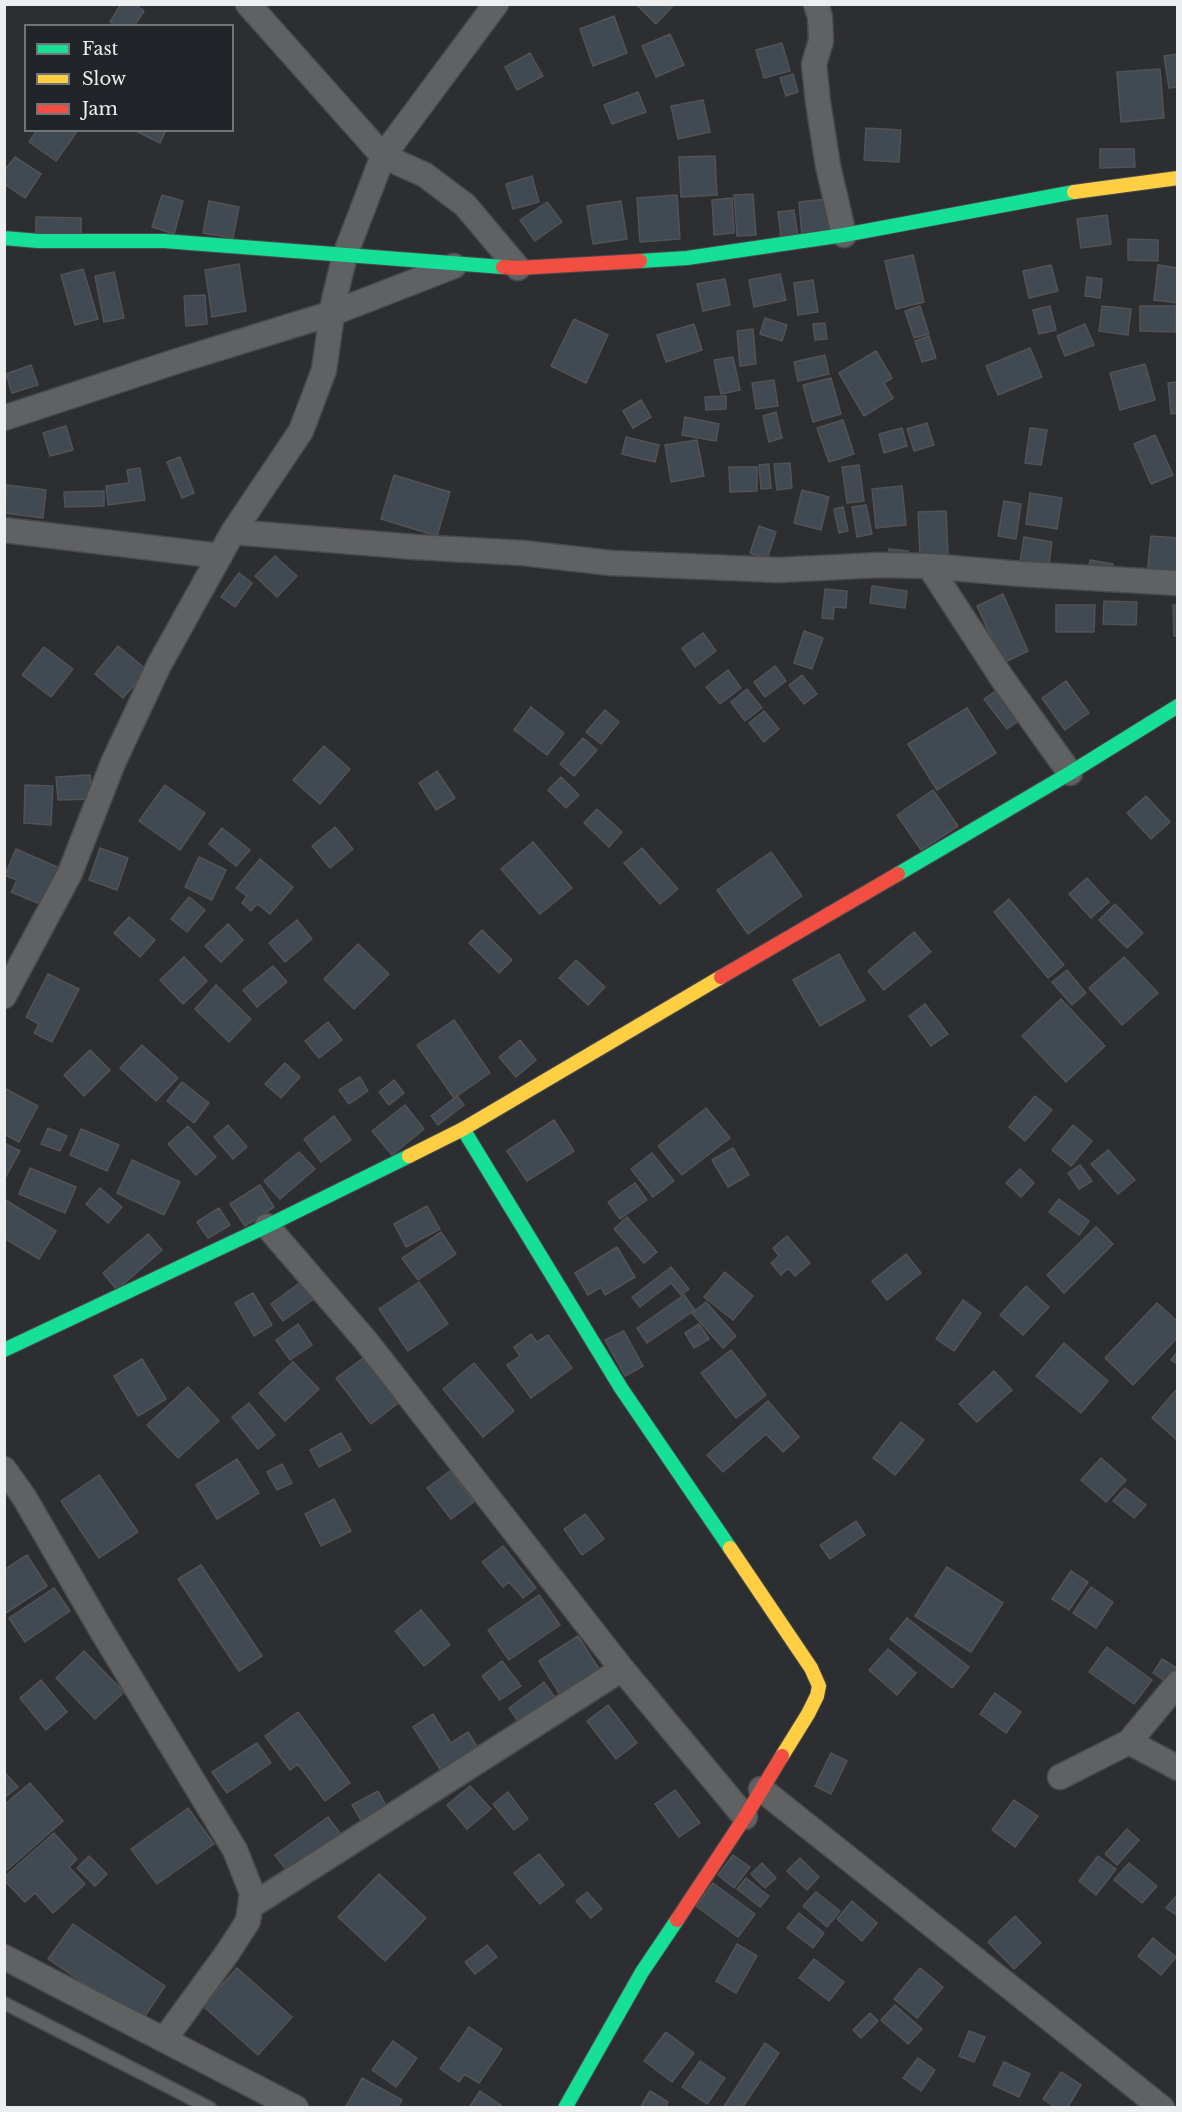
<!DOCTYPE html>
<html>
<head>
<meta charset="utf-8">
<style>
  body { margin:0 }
  #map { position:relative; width:1182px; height:2112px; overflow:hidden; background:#2c2e31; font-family:"Libre Baskerville",serif }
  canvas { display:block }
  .frame { position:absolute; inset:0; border:6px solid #eceef0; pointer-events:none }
  .legend { position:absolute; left:24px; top:24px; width:210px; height:108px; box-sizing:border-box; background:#212428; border:2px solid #727578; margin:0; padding:8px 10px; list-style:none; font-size:18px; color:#eceef0 }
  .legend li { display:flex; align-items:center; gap:12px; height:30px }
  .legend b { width:30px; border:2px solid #727578 }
</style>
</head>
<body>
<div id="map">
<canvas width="1182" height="2112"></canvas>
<div class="frame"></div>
<ul class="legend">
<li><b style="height:8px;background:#16e098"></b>Fast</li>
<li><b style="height:8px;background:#ffcf43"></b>Slow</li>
<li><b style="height:8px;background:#f24e42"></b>Jam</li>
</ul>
</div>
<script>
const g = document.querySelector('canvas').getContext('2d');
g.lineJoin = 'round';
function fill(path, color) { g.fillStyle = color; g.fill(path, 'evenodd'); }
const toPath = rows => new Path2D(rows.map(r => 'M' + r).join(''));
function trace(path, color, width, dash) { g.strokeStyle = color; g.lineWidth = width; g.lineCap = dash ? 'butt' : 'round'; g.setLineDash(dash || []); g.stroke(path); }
const building = toPath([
  [121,4,135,4,144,11,134,26,116,26,110,22,121,4],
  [636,4,669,4,672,7,656,24,636,4],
  [614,16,627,53,593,66,580,29,614,16],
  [670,34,684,65,656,77,642,46,670,34],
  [782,43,790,71,764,78,756,50,782,43],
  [530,53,543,76,517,90,505,67,530,53],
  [1178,54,1178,87,1169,88,1164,56,1178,54],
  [1160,69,1164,118,1121,122,1117,72,1160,69],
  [793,74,798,92,786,96,780,78,793,74],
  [638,92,646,112,612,124,604,105,638,92],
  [703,100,710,132,678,139,671,106,703,100],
  [866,128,901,130,899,162,864,160,866,128],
  [37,130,72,130,76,133,56,161,29,142,37,130],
  [134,130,166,130,160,143,134,130],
  [1100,149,1134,149,1135,167,1100,168,1100,149],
  [715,156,717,195,681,197,679,157,715,156],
  [15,157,41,174,25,198,4,184,4,171,15,157],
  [532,176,539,202,513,209,506,184,532,176],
  [753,194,756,235,737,236,734,195,753,194],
  [162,195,183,201,174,234,152,227,162,195],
  [677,195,680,239,640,242,637,198,677,195],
  [732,198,734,233,714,235,712,200,732,198],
  [827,199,830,234,802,236,799,202,827,199],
  [209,201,239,207,233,238,203,233,209,201],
  [621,201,627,239,593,244,587,206,621,201],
  [547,202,562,222,535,241,520,220,547,202],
  [794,210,798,237,781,239,778,212,794,210],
  [1107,215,1111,244,1081,248,1077,219,1107,215],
  [36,217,81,218,81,237,36,236,36,217],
  [1128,239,1158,240,1158,261,1128,260,1128,239],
  [913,255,924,302,896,309,885,261,913,255],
  [239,264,246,311,212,317,205,270,239,264],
  [1051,265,1058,291,1029,298,1023,271,1051,265],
  [1158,265,1178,268,1178,303,1154,300,1158,265],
  [83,269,98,319,75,325,61,275,83,269],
  [114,272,124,318,104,322,95,276,114,272],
  [780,274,786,300,754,307,749,280,780,274],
  [1087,277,1102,279,1100,298,1085,296,1087,277],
  [725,279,730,305,703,311,697,284,725,279],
  [813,280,818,312,798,315,794,283,813,280],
  [205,295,207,324,186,326,184,296,205,295],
  [920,306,929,334,914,338,905,311,920,306],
  [1050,306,1056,330,1039,334,1033,310,1050,306],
  [1102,306,1131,309,1128,335,1099,331,1102,306],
  [1140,306,1176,306,1176,332,1140,331,1140,306],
  [765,318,787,325,782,341,760,334,765,318],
  [574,319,608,335,586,383,551,366,574,319],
  [825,323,827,339,815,340,813,324,825,323],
  [694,324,702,350,666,362,657,335,694,324],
  [1085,324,1094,345,1065,356,1057,336,1085,324],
  [753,329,756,364,740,366,737,331,753,329],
  [929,336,936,358,922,362,915,341,929,336],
  [1030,348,1042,377,998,395,986,366,1030,348],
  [876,351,892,378,884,383,893,398,864,416,839,373,876,351],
  [825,355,829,374,798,381,794,362,825,355],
  [733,357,740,390,721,394,714,360,733,357],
  [1145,364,1155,400,1120,410,1110,373,1145,364],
  [31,365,38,385,12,393,6,374,31,365],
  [831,378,841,414,813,422,803,385,831,378],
  [774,380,778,406,756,409,752,383,774,380],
  [1178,382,1178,413,1171,414,1168,383,1178,382],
  [726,396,726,409,706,410,705,397,726,396],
  [641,400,651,417,633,428,623,411,641,400],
  [776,412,782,438,769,442,763,416,776,412],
  [685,417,719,424,716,441,682,435,685,417],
  [843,420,854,454,829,462,817,428,843,420],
  [927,423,934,445,914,451,907,429,927,423],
  [66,426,73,450,50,456,43,433,66,426],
  [902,428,907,446,884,453,879,434,902,428],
  [1030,428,1047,430,1041,465,1025,463,1030,428],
  [1155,435,1173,475,1151,484,1134,444,1155,435],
  [626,437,659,445,655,462,622,454,626,437],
  [697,440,704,476,671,482,665,445,697,440],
  [180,457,194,493,182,498,167,462,180,457],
  [790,463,792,488,777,490,774,464,790,463],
  [769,464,771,488,761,489,759,465,769,464],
  [859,465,864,501,847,503,842,467,859,465],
  [729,467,757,467,757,491,730,492,729,467],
  [140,468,145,500,108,505,106,486,129,483,127,470,140,468],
  [394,475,450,492,437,536,381,519,394,475],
  [7,485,46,490,43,518,4,513,7,485],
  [902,486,906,525,876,528,872,489,902,486],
  [802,490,829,497,821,530,794,523,802,490],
  [104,491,104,506,65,507,64,492,104,491],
  [1030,493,1062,498,1057,529,1026,524,1030,493],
  [1004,501,1021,504,1016,539,998,536,1004,501],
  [866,505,872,534,857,537,852,507,866,505],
  [843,507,848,531,839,533,834,509,843,507],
  [946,511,948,554,920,555,918,512,946,511],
  [759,526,776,532,767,559,750,553,759,526],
  [1151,536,1178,538,1178,578,1147,576,1151,536],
  [1024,537,1052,542,1046,585,1017,581,1024,537],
  [889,549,908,551,906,570,888,568,889,549],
  [275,556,297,576,277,597,255,576,275,556],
  [1090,560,1113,564,1109,587,1086,583,1090,560],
  [239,573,252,583,235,607,221,597,239,573],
  [872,586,907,591,905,608,870,603,872,586],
  [825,589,847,591,846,608,834,607,833,619,822,618,825,589],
  [1003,594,1028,651,1003,663,977,606,1003,594],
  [1104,601,1137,602,1136,625,1103,624,1104,601],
  [1056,605,1095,605,1094,632,1056,632,1056,605],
  [1173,605,1178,605,1178,636,1174,636,1173,605],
  [804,631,823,638,812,669,794,663,804,631],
  [703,633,716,651,695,667,682,648,703,633],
  [118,646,147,670,123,698,95,674,118,646],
  [44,647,73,669,51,697,22,675,44,647],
  [775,666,786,681,765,697,754,682,775,666],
  [728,670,741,688,720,704,706,687,728,670],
  [802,675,817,694,804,704,789,685,802,675],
  [1066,681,1089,713,1065,730,1042,698,1066,681],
  [747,689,762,708,745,721,731,702,747,689],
  [997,690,1020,720,1007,729,984,699,997,690],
  [531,707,564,733,547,755,514,730,531,707],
  [967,708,996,753,937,790,908,744,967,708],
  [605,710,619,722,601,744,586,732,605,710],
  [764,711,779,729,764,742,749,723,764,711],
  [583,738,597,750,574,776,560,764,583,738],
  [324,746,350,769,320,804,293,780,324,746],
  [437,771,455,798,436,810,419,783,437,771],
  [90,775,92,799,58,800,56,777,90,775],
  [561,777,579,795,566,808,548,790,561,777],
  [25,785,53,786,51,825,24,823,25,785],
  [165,785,205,813,180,850,139,821,165,785],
  [933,790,958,826,921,850,897,815,933,790],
  [1146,796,1170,822,1151,839,1127,813,1146,796],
  [597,809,622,832,609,847,584,823,597,809],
  [335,827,353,849,330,868,312,846,335,827],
  [222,828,250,850,236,866,209,844,222,828],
  [533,842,572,888,540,914,501,869,533,842],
  [100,848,128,858,117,890,89,880,100,848],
  [642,848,678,889,660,904,624,863,642,848],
  [16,849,62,869,45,906,11,892,17,880,5,875,16,849],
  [771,852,802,896,748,934,717,890,771,852],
  [199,857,226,870,212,900,185,887,199,857],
  [260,859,293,887,270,914,257,904,251,911,242,903,247,896,236,888,260,859],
  [1087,878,1109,902,1091,918,1069,894,1087,878],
  [189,897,205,910,187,932,171,919,189,897],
  [1009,899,1064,965,1048,978,994,912,1009,899],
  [1115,904,1143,933,1127,948,1099,920,1115,904],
  [129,917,155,940,140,957,114,933,129,917],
  [297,920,312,939,285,962,269,943,297,920],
  [228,924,243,940,221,962,205,946,228,924],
  [482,930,512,960,499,973,469,943,482,930],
  [914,932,931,952,884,990,868,971,914,932],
  [358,944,389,974,354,1009,324,979,358,944],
  [839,954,865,1000,820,1026,793,980,839,954],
  [184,957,207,981,183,1004,160,980,184,957],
  [1124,957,1158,993,1122,1025,1089,988,1124,957],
  [576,960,605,987,588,1005,559,978,576,960],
  [273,966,287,982,257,1007,243,990,273,966],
  [1067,970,1086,993,1072,1005,1052,982,1067,970],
  [48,974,79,989,52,1042,34,1033,39,1024,26,1017,48,974],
  [216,985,251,1019,229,1042,195,1009,216,985],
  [1061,999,1105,1046,1066,1082,1022,1036,1061,999],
  [925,1004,948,1034,931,1046,909,1016,925,1004],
  [454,1020,490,1073,454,1098,417,1045,454,1020],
  [328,1022,342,1040,319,1058,305,1041,328,1022],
  [520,1040,536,1060,516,1077,499,1057,520,1040],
  [142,1045,178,1078,156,1101,120,1068,142,1045],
  [90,1050,110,1070,84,1096,64,1075,90,1050],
  [285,1063,300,1077,281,1098,265,1084,285,1063],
  [360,1077,368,1091,349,1104,339,1090,360,1077],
  [394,1080,404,1093,389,1105,379,1092,394,1080],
  [182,1082,209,1103,194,1123,167,1101,182,1082],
  [4,1088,38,1106,19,1142,4,1134,4,1088],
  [457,1096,464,1105,438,1125,431,1116,457,1096],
  [1035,1096,1052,1110,1025,1141,1009,1127,1035,1096],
  [405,1105,424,1129,392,1155,372,1131,405,1105],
  [706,1108,730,1138,682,1175,658,1146,706,1108],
  [334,1116,351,1140,321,1162,304,1139,334,1116],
  [554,1120,574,1151,527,1181,507,1151,554,1120],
  [228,1125,247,1147,233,1159,214,1137,228,1125],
  [1073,1125,1092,1141,1071,1166,1052,1150,1073,1125],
  [188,1126,216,1157,196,1175,168,1144,188,1126],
  [48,1128,67,1136,60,1151,41,1144,48,1128],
  [81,1129,119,1145,107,1171,70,1155,81,1129],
  [4,1143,20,1151,4,1180,4,1143],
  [733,1148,749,1175,728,1187,712,1160,733,1148],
  [1108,1150,1135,1180,1118,1194,1091,1164,1108,1150],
  [299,1152,315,1169,280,1199,264,1181,299,1152],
  [652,1153,674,1181,653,1197,631,1169,652,1153],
  [132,1160,180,1182,164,1215,117,1193,132,1160],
  [1080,1165,1092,1181,1079,1189,1068,1173,1080,1165],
  [30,1168,76,1187,65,1213,19,1194,30,1168],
  [1020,1169,1034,1183,1021,1197,1006,1183,1020,1169],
  [635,1183,647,1200,620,1219,608,1202,635,1183],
  [260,1185,274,1207,245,1226,230,1204,260,1185],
  [100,1188,122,1207,108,1223,86,1204,100,1188],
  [4,1199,56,1231,39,1259,4,1238,4,1199],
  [1059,1199,1089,1221,1079,1235,1049,1212,1059,1199],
  [427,1206,440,1229,406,1247,394,1224,427,1206],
  [219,1208,230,1225,208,1238,197,1222,219,1208],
  [627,1217,657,1252,644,1263,614,1229,627,1217],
  [1096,1227,1113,1244,1064,1293,1047,1275,1096,1227],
  [441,1232,456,1254,418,1280,402,1258,441,1232],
  [148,1234,162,1250,117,1290,103,1273,148,1234],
  [787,1236,810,1263,795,1276,788,1268,781,1275,771,1263,779,1256,773,1248,787,1236],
  [617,1247,635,1277,605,1295,601,1287,588,1295,575,1273,617,1247],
  [906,1254,921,1273,887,1300,872,1281,906,1254],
  [671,1267,689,1289,681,1295,671,1283,640,1307,632,1297,671,1267],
  [725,1272,753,1296,733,1320,704,1297,725,1272],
  [302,1281,315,1298,283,1321,271,1304,302,1281],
  [419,1282,448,1324,408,1351,379,1309,419,1282],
  [1026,1286,1049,1307,1023,1335,1000,1315,1026,1286],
  [253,1293,272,1325,254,1336,235,1303,253,1293],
  [684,1295,695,1310,647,1343,637,1328,684,1295],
  [963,1300,981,1313,954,1351,936,1339,963,1300],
  [706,1302,736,1336,723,1348,692,1313,706,1302],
  [1157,1303,1178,1322,1178,1337,1133,1385,1105,1358,1157,1303],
  [298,1324,312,1345,290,1360,276,1340,298,1324],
  [699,1324,709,1339,694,1348,685,1333,699,1324],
  [624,1331,643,1366,625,1376,605,1340,624,1331],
  [531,1334,537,1342,548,1335,572,1368,531,1398,507,1365,520,1356,514,1347,531,1334],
  [1064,1343,1108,1381,1081,1413,1036,1376,1064,1343],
  [731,1350,766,1395,736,1418,701,1373,731,1350],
  [1178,1351,1178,1364,1171,1360,1178,1351],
  [366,1356,401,1401,371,1424,336,1378,366,1356],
  [142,1359,166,1399,138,1416,114,1376,142,1359],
  [293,1362,319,1389,285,1421,259,1393,293,1362],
  [474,1363,514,1411,483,1437,443,1389,474,1363],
  [994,1371,1012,1390,977,1422,959,1404,994,1371],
  [188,1387,219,1421,178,1458,147,1425,188,1387],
  [1176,1390,1178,1391,1177,1440,1152,1418,1176,1390],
  [768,1401,799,1437,783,1452,766,1434,723,1472,707,1455,768,1401],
  [249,1403,275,1435,258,1449,232,1417,249,1403],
  [901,1422,924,1440,895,1475,873,1458,901,1422],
  [341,1433,351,1450,319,1467,310,1450,341,1433],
  [1101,1458,1126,1480,1106,1502,1081,1480,1101,1458],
  [237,1459,259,1493,217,1519,196,1485,237,1459],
  [282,1464,292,1483,277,1490,267,1472,282,1464],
  [450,1471,474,1502,451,1519,427,1488,450,1471],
  [99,1475,138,1532,99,1558,61,1501,99,1475],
  [1125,1488,1146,1505,1134,1518,1113,1501,1125,1488],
  [334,1499,351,1531,321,1546,305,1514,334,1499],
  [585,1514,604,1539,582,1555,564,1529,585,1514],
  [856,1521,865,1535,830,1559,820,1545,856,1521],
  [503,1546,536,1588,523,1598,509,1582,503,1587,482,1562,503,1546],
  [27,1555,47,1586,4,1614,4,1570,27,1555],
  [201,1565,262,1656,239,1671,178,1579,201,1565],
  [947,1567,1003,1603,971,1652,915,1616,947,1567],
  [1071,1571,1088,1582,1069,1610,1052,1599,1071,1571],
  [1091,1587,1113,1602,1096,1628,1073,1613,1091,1587],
  [54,1588,70,1611,25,1642,9,1618,54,1588],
  [539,1595,560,1625,509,1660,488,1630,539,1595],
  [421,1610,450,1645,424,1666,395,1631,421,1610],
  [907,1618,969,1667,952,1688,890,1639,907,1618],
  [578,1636,603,1675,563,1699,539,1661,578,1636],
  [1107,1647,1152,1680,1134,1704,1089,1672,1107,1647],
  [888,1649,916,1673,897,1695,869,1670,888,1649],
  [84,1651,124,1692,95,1719,56,1678,84,1651],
  [1162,1659,1178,1669,1178,1690,1153,1673,1162,1659],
  [502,1661,521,1686,500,1700,482,1676,502,1661],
  [41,1680,67,1712,46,1730,20,1698,41,1680],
  [544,1682,558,1702,522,1727,509,1708,544,1682],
  [995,1693,1021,1712,1006,1733,980,1714,995,1693],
  [608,1705,637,1743,616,1759,587,1721,608,1705],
  [298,1712,350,1783,325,1801,298,1764,290,1770,265,1736,298,1712],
  [433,1714,451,1743,468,1732,481,1753,444,1775,413,1727,433,1714],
  [257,1743,271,1763,227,1793,212,1772,257,1743],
  [831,1753,847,1761,831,1794,815,1786,831,1753],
  [6,1774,18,1787,4,1798,4,1776,6,1774],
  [30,1783,63,1821,7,1870,4,1867,4,1805,30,1783],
  [470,1786,491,1809,467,1829,447,1805,470,1786],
  [675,1790,700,1823,679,1837,655,1804,675,1790],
  [378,1791,389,1811,364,1825,352,1805,378,1791],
  [508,1792,528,1819,514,1830,493,1804,508,1792],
  [1014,1800,1038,1816,1015,1847,992,1830,1014,1800],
  [188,1808,214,1844,157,1884,131,1849,188,1808],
  [328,1817,342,1836,290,1875,275,1855,328,1817],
  [1127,1829,1139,1840,1117,1865,1105,1854,1127,1829],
  [54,1833,77,1859,69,1867,85,1884,53,1913,35,1893,25,1902,4,1880,4,1877,54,1833],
  [539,1854,564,1885,540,1904,514,1873,539,1854],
  [733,1855,750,1867,734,1888,718,1875,733,1855],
  [89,1856,107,1874,95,1886,77,1868,89,1856],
  [1098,1856,1116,1869,1096,1895,1079,1881,1098,1856],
  [800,1858,819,1877,807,1890,787,1871,800,1858],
  [762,1863,776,1878,765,1888,751,1874,762,1863],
  [1129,1863,1157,1886,1142,1903,1114,1880,1129,1863],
  [379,1874,426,1918,385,1961,338,1917,379,1874],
  [746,1878,769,1896,760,1907,737,1889,746,1878],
  [713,1883,755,1914,738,1937,696,1906,713,1883],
  [587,1892,602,1909,591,1918,576,1901,587,1892],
  [816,1892,840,1911,827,1927,803,1906,816,1892],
  [1178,1894,1178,1916,1166,1908,1178,1894],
  [852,1901,877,1923,862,1941,837,1919,852,1901],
  [799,1913,824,1933,813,1948,787,1928,799,1913],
  [1015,1916,1041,1943,1014,1969,988,1942,1015,1916],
  [73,1924,165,1986,141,2022,48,1959,73,1924],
  [1153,1938,1176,1957,1161,1975,1138,1956,1153,1938],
  [737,1944,757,1956,736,1993,716,1981,737,1944],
  [487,1945,497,1957,475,1974,465,1962,487,1945],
  [814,1959,844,1982,829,2001,799,1978,814,1959],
  [237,1968,292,2017,258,2055,203,2006,237,1968],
  [920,1968,943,1987,917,2018,894,1999,920,1968],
  [895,2005,922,2029,908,2044,881,2020,895,2005],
  [870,2013,878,2021,861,2038,853,2030,870,2013],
  [469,2027,502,2049,479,2083,464,2074,459,2082,440,2069,469,2027],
  [969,2031,985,2037,974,2062,959,2056,969,2031],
  [666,2032,694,2053,672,2082,644,2061,666,2032],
  [393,2041,417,2058,396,2087,372,2070,393,2041],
  [765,2043,779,2053,742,2108,723,2108,765,2043],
  [918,2058,935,2070,921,2091,903,2078,918,2058],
  [700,2061,725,2078,707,2104,682,2087,700,2061],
  [1004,2062,1030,2074,1019,2097,993,2085,1004,2062],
  [1061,2072,1081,2085,1067,2108,1056,2108,1043,2099,1061,2072],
  [362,2078,402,2100,398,2108,345,2108,362,2078],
  [480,2091,501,2105,499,2108,469,2108,480,2091],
  [650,2091,668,2102,665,2108,640,2108,650,2091]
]);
const lane = toPath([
  [4,2003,210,2108]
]);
const street = toPath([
  [248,4,383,156,425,175,465,205,518,268],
  [816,4,820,17,821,41,814,64,818,102,828,166,844,235],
  [4,418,174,362,333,313,454,266],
  [4,530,220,556],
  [233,532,415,547,523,553,611,563,778,570,880,565,929,566,1021,574,1178,583],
  [929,566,1002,678,1070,773],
  [4,996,70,873,113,763,159,665,233,532,301,431,324,370,334,300,345,255,383,156,496,4],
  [267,1226,366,1341,622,1669,745,1817],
  [4,1469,24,1497,103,1633,235,1850,252,1893,248,1921,228,1952,164,2040],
  [1129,1742,1178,1768],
  [1060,1777,1129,1742,1178,1683],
  [761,1789,1162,2108],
  [251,1906,622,1669],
  [4,1957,296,2108]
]);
const fast = toPath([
  [4,238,38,241,164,241,503,267],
  [640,261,687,258,844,235,1074,192],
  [898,874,1070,773,1178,706],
  [463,1129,621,1388,730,1548],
  [4,1350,267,1226,409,1156],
  [565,2108,642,1972,677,1920]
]);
const slow = toPath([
  [1074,192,1178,178],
  [409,1156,463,1129,721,977],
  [730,1548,811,1668,819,1686,817,1696,808,1714,782,1756]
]);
const jam = toPath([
  [503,267,518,268,640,261],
  [721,977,898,874],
  [677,1920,745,1817,782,1756]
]);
fill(building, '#414952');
trace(building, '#525355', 1.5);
trace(lane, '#494a4c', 15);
trace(street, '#494a4c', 27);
trace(fast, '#494a4c', 16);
trace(slow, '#494a4c', 16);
trace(jam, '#494a4c', 16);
trace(lane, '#606163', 12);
trace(street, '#606163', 24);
trace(fast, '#16e098', 14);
trace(slow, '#ffcf43', 14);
trace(jam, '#f24e42', 14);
</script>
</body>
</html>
